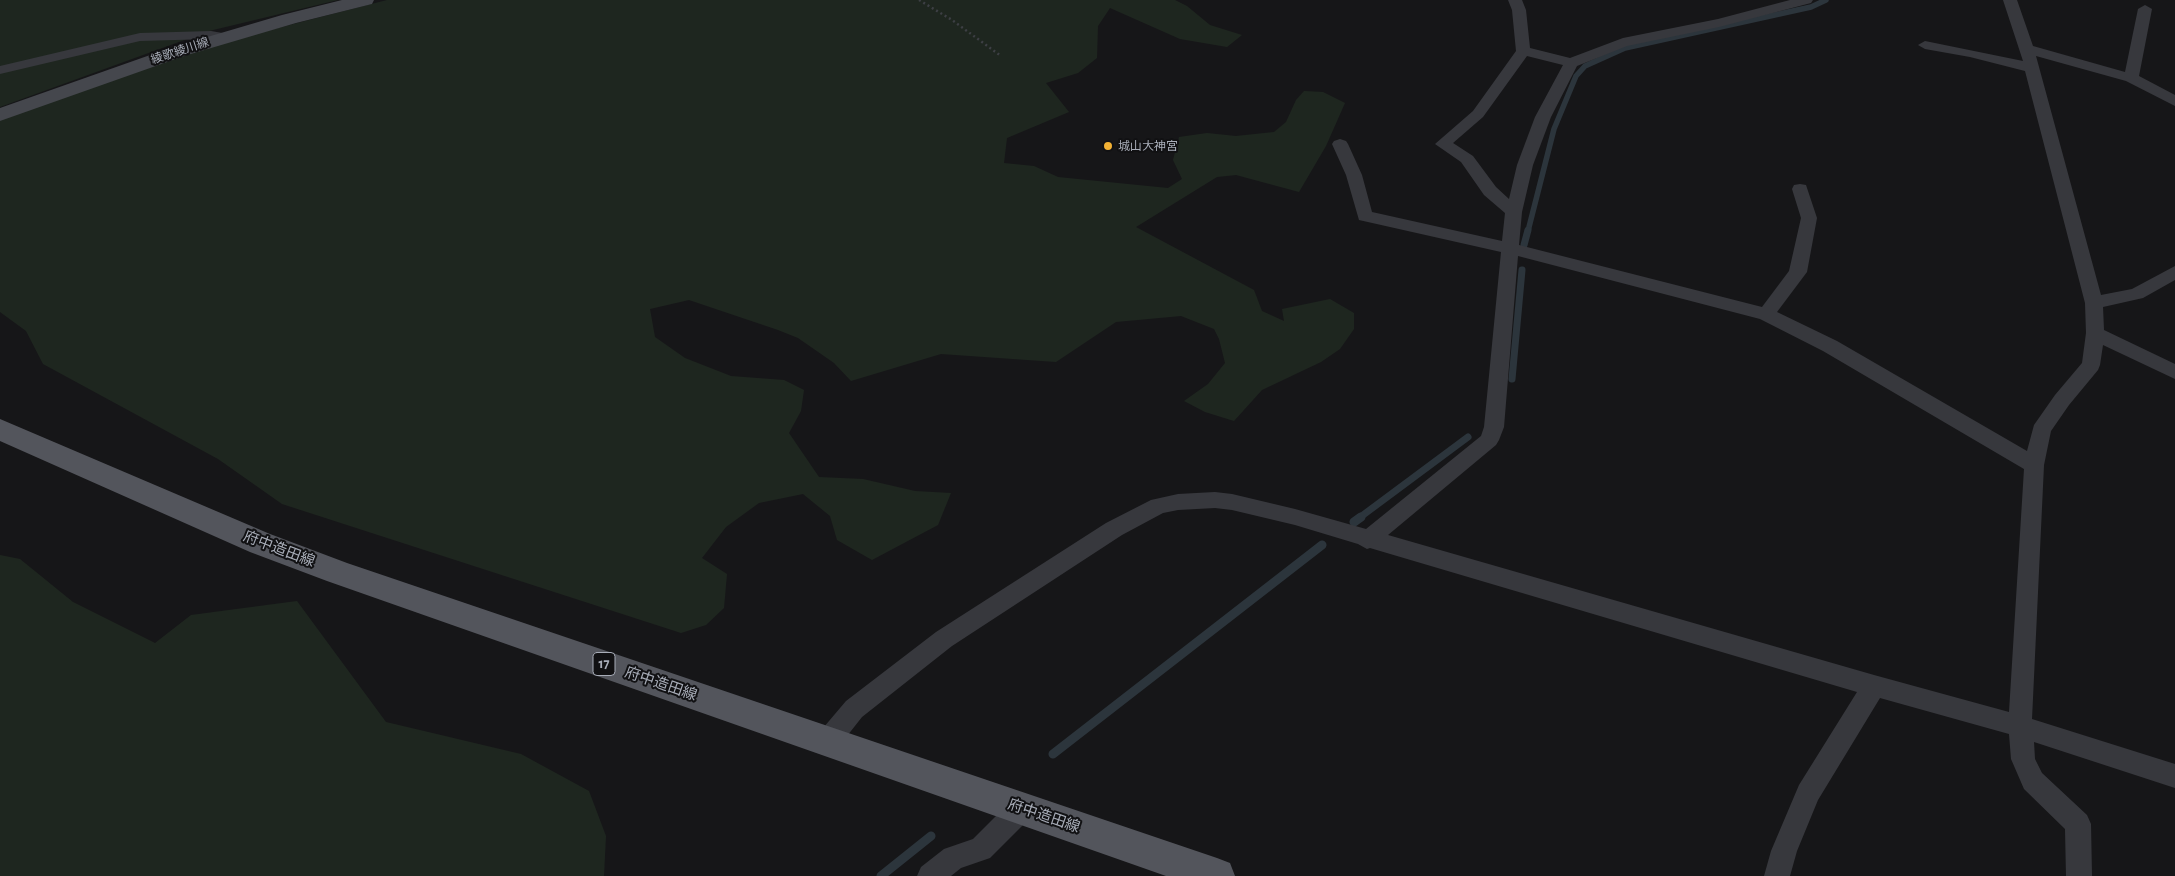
<!DOCTYPE html>
<html>
<head>
<meta charset="utf-8">
<style>
  body { margin:0 }
  canvas { display:block; background:#161618 }
</style>
</head>
<body>
<canvas width="2175" height="876"></canvas>
<script>
const g = document.querySelector('canvas').getContext('2d');
g.lineJoin = 'round';
function fill(path, color) { g.fillStyle = color; g.fill(path, 'evenodd'); }
const toPath = rows => new Path2D(rows.map(r => 'M' + r).join(''));
function trace(path, color, width, dash) { g.strokeStyle = color; g.lineWidth = width; g.lineCap = dash ? 'butt' : 'round'; g.setLineDash(dash || []); g.stroke(path); }
function drawText(font, color, halo, rows, align = 'center') {
  g.font = font + ' "Alegreya Sans","Noto Sans JP",sans-serif'; g.lineWidth = 4; g.setLineDash([]); g.textBaseline = 'middle'; g.strokeStyle = halo; g.fillStyle = color; for (const [text, x, y, turn = 0] of rows) {
    g.save(); g.translate(x, y); g.rotate((+turn || 0) * Math.PI / 180); g.textAlign = isNaN(turn) ? turn : align; if (halo) g.strokeText(text, 0, 0); g.fillText(text, 0, 0); g.restore();
  }
}
const green = toPath([
  [0,0,338,0,209,31,0,107],
  [387,0,1175,0,1187,6,1210,25,1242,35,1227,47,1180,39,1110,8,1098,26,1097,58,1078,73,1046,83,1069,112,1007,138,1004,163,1034,166,1058,177,1168,188,1182,179,1173,160,1179,137,1207,133,1236,136,1274,132,1286,122,1296,100,1304,91,1323,92,1345,103,1326,146,1299,192,1236,175,1217,177,1136,227,1254,290,1262,311,1284,321,1282,309,1330,299,1354,313,1354,329,1340,349,1321,362,1262,390,1234,421,1205,412,1184,401,1208,384,1225,363,1219,339,1214,329,1181,316,1116,322,1056,362,941,354,851,381,834,363,798,338,778,330,689,300,650,309,655,337,685,358,731,376,784,380,804,390,801,411,789,433,819,477,863,479,915,491,951,493,938,525,872,560,837,540,830,516,803,494,759,503,726,527,702,558,727,574,724,608,706,625,681,633,282,504,218,459,43,364,26,331,0,312,0,120,129,73,235,39],
  [0,555,20,559,73,602,155,643,191,615,297,601,386,722,521,754,589,791,606,836,604,876,0,876]
]);
const streamFar2 = toPath([
  [1528,231,1554,129,1576,76,1585,66,1625,48,1811,7,1826,0]
]);
const streamFar1 = toPath([
  [1524,245,1528,230],
  [1512,379,1522,270],
  [1359,518,1468,437]
]);
const stream = toPath([
  [1354,522,1361,517],
  [1053,754,1322,545],
  [881,876,931,836]
]);
const path = toPath([
  [919,0,952,20,1001,56]
]);
const minor = toPath([
  [1508,0,1522,0,1526,10,1530,48,1570,58,1623,38,1718,19,1790,0,1813,0,1811,3,1719,27,1627,46,1577,66,1551,117,1533,165,1522,212,1519,245,1762,307,1789,271,1801,218,1792,189,1794,185,1800,184,1806,185,1817,218,1807,272,1777,312,1837,341,2027,451,2034,425,2055,395,2082,363,2086,333,2085,303,2025,71,1970,57,1925,49,1918,45,1925,41,2023,61,2003,0,2017,0,2033,46,2125,72,2138,9,2145,5,2152,9,2139,76,2175,95,2175,106,2126,81,2036,56,2101,295,2132,289,2175,266,2175,280,2143,298,2103,307,2104,330,2175,364,2175,379,2103,345,2100,365,2098,370,2069,405,2051,431,2044,465,2032,719,2175,764,2175,788,2034,742,2035,759,2042,773,2087,815,2091,824,2092,876,2066,876,2065,829,2024,789,2011,759,2009,734,1880,698,1818,800,1797,851,1790,876,1764,876,1771,851,1799,785,1857,692,1370,548,1367,549,1358,544,1295,525,1232,510,1215,508,1178,510,1163,513,1122,535,952,646,862,717,836,750,827,753,818,750,815,742,818,734,846,701,936,632,1106,523,1151,500,1178,494,1215,492,1232,494,1295,509,1366,529,1481,436,1484,427,1501,252,1359,220,1346,175,1332,144,1334,141,1340,139,1346,141,1348,144,1362,175,1372,212,1502,241,1505,213,1484,195,1461,162,1435,144,1473,111,1516,51,1512,10,1508,0],
  [1527,56,1563,65,1535,117,1517,165,1509,199,1496,187,1473,156,1453,143,1483,117,1527,56],
  [1518,256,1760,319,1823,351,2024,469,2009,712,1874,675,1388,535,1496,445,1499,440,1504,427,1518,256],
  [211,31,228,34,230,37,223,41,211,39,140,41,0,74,0,66,140,33,211,31],
  [1021,797,1030,800,1034,809,1030,818,990,858,961,868,951,876,917,876,921,867,944,849,973,839,1012,800,1021,797]
]);
const secondary = toPath([
  [342,0,374,0,372,4,296,23,184,56,0,121,0,108,170,48,282,15,342,0]
]);
const primary = toPath([
  [0,419,270,534,347,563,1217,858,1230,863,1235,876,1166,876,327,581,250,552,0,441,0,419]
]);
const markers = [
  [1108,146,5,"#f2b134"]
];
const farStreetnames = [
  ["綾歌綾川線",180,51,-18]
];
const farPoinames = [
  ["城山大神宮",1118,146]
];
const shields = [
  [604,664,22]
];
const shieldNames = [
  ["17",604,664]
];
const streetNames = [
  ["府中造田線",279,549,21],
  ["府中造田線",661,684,19],
  ["府中造田線",1044,816,19]
];
fill(green, '#1e261f');
trace(streamFar2, '#2c353c', 5.5);
trace(streamFar1, '#2c353c', 7);
trace(stream, '#2c353c', 9);
trace(path, '#3d3f44', 2.5, [2, 3]);
fill(minor, '#37383d');
fill(secondary, '#45474d');
fill(primary, '#53555c');
for (const [x, y, r, color] of markers) { const dot = new Path2D(); dot.arc(x, y, r, 0, 2 * Math.PI); g.fillStyle = color; g.fill(dot); trace(dot, '#111113', 2); }
drawText('12px', '#a8adb8', '#111113', farStreetnames);
drawText('12px', '#a8adb8', '#111113', farPoinames, 'left');
for (const [x, y, w] of shields) { const box = new Path2D(); box.roundRect(x - w / 2, y - 11.5, w, 23, 4); g.fillStyle = '#111113'; g.fill(box); trace(box, '#a8adb8', 1); }
drawText('bold 14px', '#a8adb8', null, shieldNames);
drawText('15px', '#a8adb8', '#111113', streetNames);
</script>
</body>
</html>
